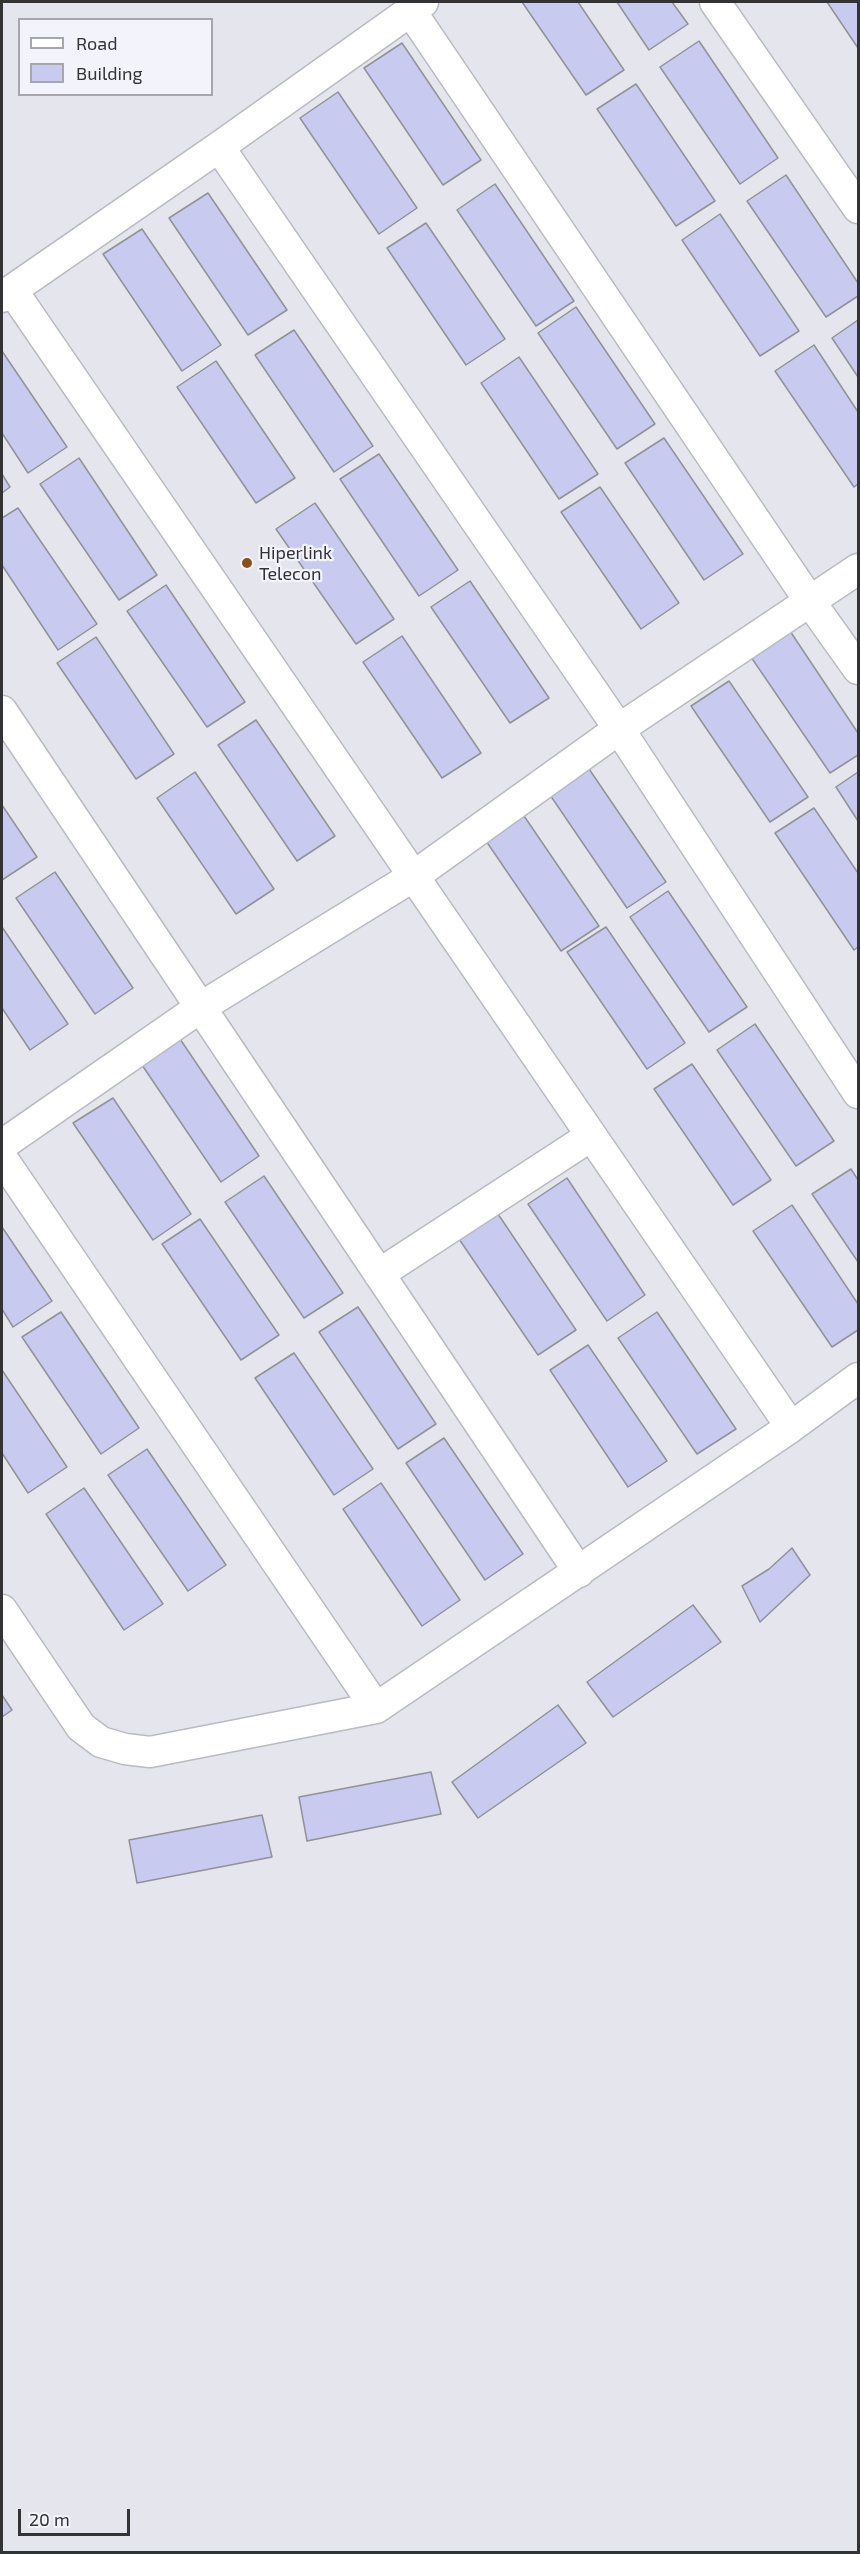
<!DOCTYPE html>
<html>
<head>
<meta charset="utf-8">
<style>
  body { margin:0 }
  #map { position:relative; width:860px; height:2554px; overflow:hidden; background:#e5e6ed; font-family:"Exo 2",sans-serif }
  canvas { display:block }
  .frame { position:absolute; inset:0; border:3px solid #333336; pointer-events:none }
  .legend { position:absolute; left:18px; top:18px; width:195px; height:78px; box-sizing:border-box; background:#f3f3fb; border:2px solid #a6a6ac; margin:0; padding:8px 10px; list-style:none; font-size:18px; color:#333336 }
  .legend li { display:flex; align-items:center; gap:12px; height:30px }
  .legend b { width:30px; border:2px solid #a6a6ac }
  .scale { position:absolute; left:18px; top:2509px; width:112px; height:27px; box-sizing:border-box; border:3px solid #333336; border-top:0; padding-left:8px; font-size:18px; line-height:21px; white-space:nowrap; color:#333336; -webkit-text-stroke:4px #f3f3fb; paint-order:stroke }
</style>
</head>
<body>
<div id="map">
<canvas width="860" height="2554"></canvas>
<div class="frame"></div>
<ul class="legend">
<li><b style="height:8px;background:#fff"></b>Road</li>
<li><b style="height:16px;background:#c8caef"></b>Building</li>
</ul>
<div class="scale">20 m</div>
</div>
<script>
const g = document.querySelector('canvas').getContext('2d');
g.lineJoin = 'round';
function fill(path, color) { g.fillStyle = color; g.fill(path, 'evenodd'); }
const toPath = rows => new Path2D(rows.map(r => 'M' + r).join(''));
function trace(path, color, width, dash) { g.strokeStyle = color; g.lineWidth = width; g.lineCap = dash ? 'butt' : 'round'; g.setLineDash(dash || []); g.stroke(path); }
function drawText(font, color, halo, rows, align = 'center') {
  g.font = font + ' "Exo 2",sans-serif'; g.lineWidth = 4.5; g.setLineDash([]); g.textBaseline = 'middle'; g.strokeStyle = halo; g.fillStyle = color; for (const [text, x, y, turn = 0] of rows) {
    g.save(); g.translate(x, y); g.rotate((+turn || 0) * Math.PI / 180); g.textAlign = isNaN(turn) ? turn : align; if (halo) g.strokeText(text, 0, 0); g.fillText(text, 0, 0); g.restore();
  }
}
const building = toPath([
  [522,2,578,2,624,70,586,95,522,2],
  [617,2,672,2,688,24,649,50,617,2],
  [827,2,858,2,858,48,827,2],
  [699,41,778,158,740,184,660,67,699,41],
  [402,43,481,160,443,185,364,68,402,43],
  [636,84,715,201,676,226,597,109,636,84],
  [338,92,417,208,379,234,300,118,338,92],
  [786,175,858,283,858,296,826,317,747,201,786,175],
  [495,184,574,301,536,326,457,210,495,184],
  [208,193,287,310,248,335,169,218,208,193],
  [720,214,799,331,760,356,682,240,720,214],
  [426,223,505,339,466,365,387,248,426,223],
  [142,229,221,345,182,371,103,254,142,229],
  [576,307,655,424,617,449,538,333,576,307],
  [858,320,858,377,832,338,858,320],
  [294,330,373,446,334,472,255,355,294,330],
  [814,345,858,412,858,484,854,487,775,371,814,345],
  [2,351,67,447,28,473,2,433,2,351],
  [519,357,598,474,559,499,481,383,519,357],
  [216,361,295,478,256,503,177,387,216,361],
  [664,438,743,554,704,580,625,463,664,438],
  [379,454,458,570,419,596,340,479,379,454],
  [79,458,157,575,119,600,40,484,79,458],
  [2,474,10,487,2,493,2,474],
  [600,487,679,603,641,629,561,512,600,487],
  [315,503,394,619,356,644,276,529,315,503],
  [18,508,97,624,58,650,2,565,2,518,18,508],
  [470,581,549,698,510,723,431,607,470,581],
  [166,585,245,702,207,727,127,611,166,585],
  [790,631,858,733,858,755,830,773,751,657,790,631],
  [402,636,481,753,442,778,363,662,402,636],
  [96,637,174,754,136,779,57,663,96,637],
  [729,681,808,797,770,822,691,706,729,681],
  [256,720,335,836,297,861,218,745,256,720],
  [587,766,666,882,627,908,548,792,587,766],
  [195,772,274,889,236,914,157,798,195,772],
  [858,772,858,821,836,787,858,772],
  [2,805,37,857,2,880,2,805],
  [814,808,858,873,858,947,854,950,775,833,814,808],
  [520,810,599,926,561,951,482,835,520,810],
  [55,872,133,988,95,1014,16,898,55,872],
  [668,891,747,1007,709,1032,630,917,668,891],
  [2,927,68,1024,30,1050,2,1008,2,927],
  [606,927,685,1043,647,1069,567,952,606,927],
  [755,1024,834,1141,796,1166,717,1050,755,1024],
  [180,1039,259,1156,221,1182,142,1065,180,1039],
  [692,1064,771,1180,733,1205,654,1089,692,1064],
  [113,1098,191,1214,153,1240,73,1123,113,1098],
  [851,1169,858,1180,858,1262,812,1194,851,1169],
  [264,1176,343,1293,304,1318,225,1202,264,1176],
  [567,1178,645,1295,607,1321,528,1204,567,1178],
  [792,1205,858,1304,858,1330,832,1347,753,1231,792,1205],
  [498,1214,576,1330,538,1355,459,1239,498,1214],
  [200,1219,279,1335,241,1360,162,1244,200,1219],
  [2,1227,52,1301,13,1327,2,1309,2,1227],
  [358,1307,436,1424,398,1449,319,1332,358,1307],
  [61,1312,139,1428,101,1454,22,1337,61,1312],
  [657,1312,736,1429,697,1454,618,1338,657,1312],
  [588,1345,667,1461,628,1487,550,1370,588,1345],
  [294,1353,373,1469,334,1495,255,1378,294,1353],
  [2,1370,67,1467,28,1493,2,1453,2,1370],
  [444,1438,523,1554,485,1580,406,1463,444,1438],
  [147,1449,226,1565,188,1591,108,1475,147,1449],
  [381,1483,460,1600,422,1626,343,1509,381,1483],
  [84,1488,163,1604,124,1630,46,1514,84,1488],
  [792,1548,810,1575,760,1622,742,1586,769,1569,792,1548],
  [693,1605,721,1642,613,1717,587,1682,693,1605],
  [2,1695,12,1710,2,1717,2,1695],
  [558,1705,586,1743,478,1818,452,1782,558,1705],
  [431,1772,441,1814,307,1841,299,1797,431,1772],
  [262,1815,272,1857,137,1883,129,1840,262,1815]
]);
const street = toPath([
  [715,2,858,208],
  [410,10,811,603,858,669],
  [219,147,619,729,858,1093],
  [12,290,791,1427],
  [2,297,219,147,423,2],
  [2,711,579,1572],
  [2,1145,201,1007,414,876,619,729,858,569],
  [2,1158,376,1708],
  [379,1274,591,1136],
  [2,1610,81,1727,101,1742,125,1749,150,1752,376,1708,791,1427,858,1378]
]);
const markers = [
  [247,563,6,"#8e4e18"]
];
const poiNames = [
  ["Hiperlink",259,553],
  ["Telecon",259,574]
];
fill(building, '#c8caef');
trace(building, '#919198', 1.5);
trace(street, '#babbc2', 33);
trace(street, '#fff', 30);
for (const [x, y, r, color] of markers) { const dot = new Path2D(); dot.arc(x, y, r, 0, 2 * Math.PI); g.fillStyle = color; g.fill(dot); trace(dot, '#f3f3fb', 2); }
drawText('18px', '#333336', '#f3f3fb', poiNames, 'left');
</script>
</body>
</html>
